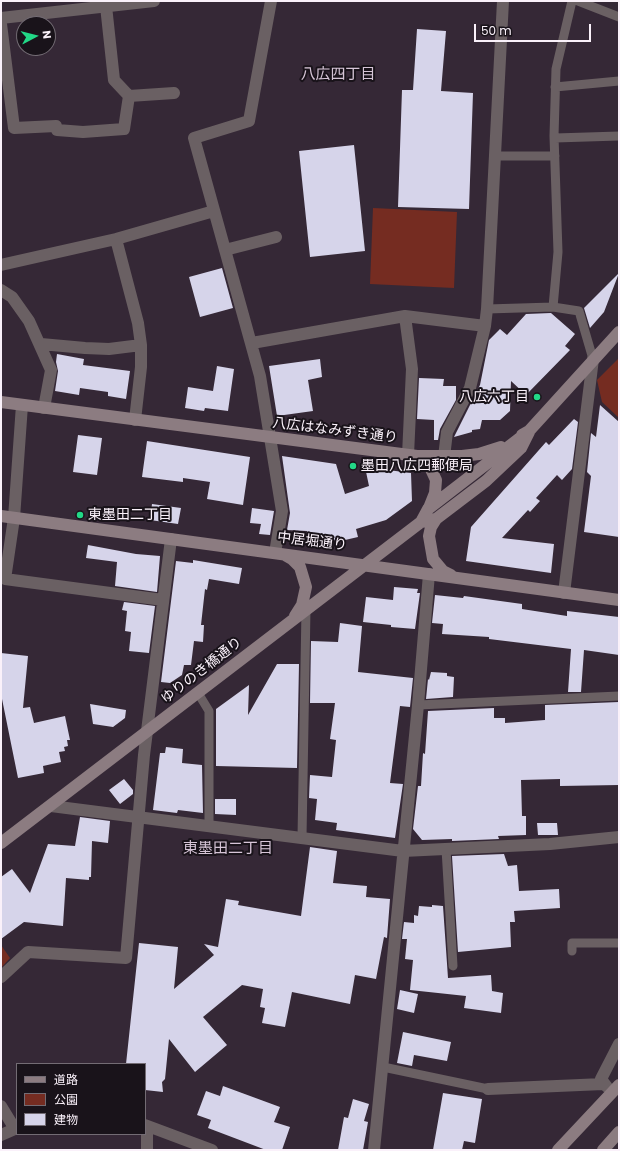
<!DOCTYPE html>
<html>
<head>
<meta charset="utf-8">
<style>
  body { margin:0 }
  #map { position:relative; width:620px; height:1151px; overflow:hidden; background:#352836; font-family:Poppins,"Noto Sans JP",sans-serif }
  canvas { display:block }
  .frame { position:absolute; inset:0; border:2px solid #faf1fa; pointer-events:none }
  .legend { position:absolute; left:16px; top:1063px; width:130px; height:72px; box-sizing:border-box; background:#19131a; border:1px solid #736c74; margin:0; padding:5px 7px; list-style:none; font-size:12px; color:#faf1fa }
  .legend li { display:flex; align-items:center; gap:8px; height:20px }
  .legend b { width:20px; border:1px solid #736c74 }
  .north { position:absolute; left:16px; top:16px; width:40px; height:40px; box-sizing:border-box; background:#19131a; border:1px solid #736c74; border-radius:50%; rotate:83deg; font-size:11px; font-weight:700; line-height:16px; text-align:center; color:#faf1fa }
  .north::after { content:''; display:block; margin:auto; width:14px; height:18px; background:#22d887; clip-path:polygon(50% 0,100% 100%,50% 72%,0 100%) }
  .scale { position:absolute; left:474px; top:24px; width:117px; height:18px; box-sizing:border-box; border:2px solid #faf1fa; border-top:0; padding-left:5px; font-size:12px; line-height:14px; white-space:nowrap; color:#faf1fa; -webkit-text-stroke:3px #19131a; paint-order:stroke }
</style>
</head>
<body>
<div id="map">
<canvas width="620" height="1151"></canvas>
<div class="frame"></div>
<ul class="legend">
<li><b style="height:5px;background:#8c7c81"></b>道路</li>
<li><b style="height:11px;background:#752c21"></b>公園</li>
<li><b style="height:11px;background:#d6d4ea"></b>建物</li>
</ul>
<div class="north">N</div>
<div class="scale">50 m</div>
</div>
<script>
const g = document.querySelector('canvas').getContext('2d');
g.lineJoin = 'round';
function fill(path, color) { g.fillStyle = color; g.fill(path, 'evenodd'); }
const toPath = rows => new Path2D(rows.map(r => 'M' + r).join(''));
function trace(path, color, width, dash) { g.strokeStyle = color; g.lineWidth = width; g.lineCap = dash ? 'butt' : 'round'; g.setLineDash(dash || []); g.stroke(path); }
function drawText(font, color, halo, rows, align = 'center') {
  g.font = font + ' Poppins,"Noto Sans JP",sans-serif'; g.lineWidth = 4; g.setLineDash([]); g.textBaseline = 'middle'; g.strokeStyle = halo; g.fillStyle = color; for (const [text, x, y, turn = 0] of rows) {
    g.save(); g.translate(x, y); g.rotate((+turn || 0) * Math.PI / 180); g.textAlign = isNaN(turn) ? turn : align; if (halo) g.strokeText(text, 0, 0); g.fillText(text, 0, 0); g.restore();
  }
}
const green = toPath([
  [373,208,457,212,454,288,370,284],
  [619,358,619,418,602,402,597,380],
  [1,945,10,958,1,968]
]);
const building = toPath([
  [417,29,446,31,441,91,473,93,469,209,398,207,402,90,413,90],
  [354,145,365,251,310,257,299,151],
  [222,268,233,308,200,317,189,277],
  [619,273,604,312,590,328,584,308],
  [551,313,575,334,565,346,570,350,526,395,511,381,510,411,500,420,482,420,480,429,472,430,472,432,454,437,480,385,489,340,500,329,507,335,526,314],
  [57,354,84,359,83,365,130,371,126,399,108,396,108,392,80,388,79,395,55,391,58,371,56,362],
  [320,359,322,377,308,380,313,411,277,416,269,366],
  [217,366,234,369,228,411,205,408,204,411,185,408,188,387,213,391],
  [419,378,444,379,443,386,456,386,456,400,440,429,438,440,434,440,434,420,417,419],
  [600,405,619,422,619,537,584,532,591,476,587,472,591,433,596,437],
  [574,419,578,422,572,469,562,480,557,475,536,498,540,501,530,512,528,510,502,538,554,544,551,573,466,561,471,527,546,442,549,445],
  [78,435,102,438,97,475,73,472],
  [147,441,250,457,243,505,207,499,210,482,183,478,183,482,142,477],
  [282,456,336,464,345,494,369,486,365,467,411,473,412,501,386,520,356,529,358,537,345,540,307,541,307,531,287,530,290,513],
  [152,504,181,508,178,524,150,520],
  [252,508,274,511,270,535,259,534,261,524,250,523],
  [88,545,136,554,160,556,157,592,115,586,117,562,86,558],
  [193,560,242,568,239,584,209,579,207,590,205,589,201,625,204,625,203,642,194,641,191,665,184,665,182,675,170,683,161,682,176,561,193,563],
  [394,587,418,589,417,593,420,593,415,629,391,627,391,625,363,622,366,597,393,600],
  [435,595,463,598,464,596,522,604,522,609,567,616,567,611,619,617,619,655,584,650,581,692,568,692,571,649,489,639,489,637,442,634,443,624,432,623],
  [124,602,155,606,149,653,129,651,131,632,125,631,127,611,122,610],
  [340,623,362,626,358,672,413,678,410,707,400,706,390,783,403,784,395,838,336,830,337,823,315,820,317,799,309,798,310,775,332,777,336,740,330,739,335,703,310,703,311,641,338,642],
  [1,653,28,656,23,708,30,707,34,723,65,716,70,740,67,740,68,746,64,747,65,751,59,752,61,762,43,766,44,773,18,778,1,694],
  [277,664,299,664,297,768,216,766,216,709,249,685,248,715],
  [431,672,447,673,447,676,454,677,453,697,426,699,428,679,429,680],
  [619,702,619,785,560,786,560,779,521,780,522,816,526,816,526,835,498,836,499,839,452,841,452,839,422,840,413,829,418,786,421,786,423,753,425,754,428,711,494,708,494,718,505,718,505,723,545,720,545,705],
  [90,704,126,710,125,718,113,727,93,724],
  [166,747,183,749,182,763,202,765,203,813,178,810,177,813,153,810,160,753,165,753],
  [124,779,133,790,133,794,120,804,109,790],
  [215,799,236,799,236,815,215,814],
  [80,817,110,821,108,843,92,841,91,877,89,877,89,880,66,878,63,926,24,922,1,939,1,877,12,869,30,893,48,844,75,846],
  [537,823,557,823,558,835,538,835],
  [310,847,337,851,333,883,367,886,366,897,390,899,387,938,384,937,376,979,355,975,350,1004,292,992,285,1027,262,1023,265,1008,260,1007,263,989,242,985,203,1017,227,1045,195,1072,169,1039,165,1079,162,1082,163,1092,145,1090,145,1064,126,1064,139,943,178,947,174,989,214,955,204,944,218,947,226,899,239,901,238,905,301,916],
  [504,854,508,866,517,865,519,891,559,889,560,908,514,911,515,922,510,922,511,947,458,952,452,856],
  [432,905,443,906,448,978,491,975,492,991,503,993,501,1013,464,1008,466,996,410,990,413,960,405,959,407,939,402,939,404,922,414,923,414,915,418,916,419,906,432,907],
  [400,990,418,994,414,1013,397,1009],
  [403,1032,451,1042,447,1061,414,1055,412,1066,397,1063],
  [223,1086,280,1107,274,1122,290,1127,282,1150,266,1150,208,1128,211,1120,197,1115,206,1091,220,1096],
  [443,1093,482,1099,475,1143,464,1141,462,1150,433,1150],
  [353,1099,369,1104,364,1121,368,1122,363,1150,338,1150,344,1117,348,1118]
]);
const lane = toPath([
  [578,1,619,17],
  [555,87,619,81],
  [555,138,619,136],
  [494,156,555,156],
  [553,307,558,252,554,136,556,69,572,1],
  [487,309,553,307,579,311,593,359],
  [198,693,209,711,209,825],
  [418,705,619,696],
  [302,837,306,609],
  [446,849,453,966],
  [572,951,572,943,619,943],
  [383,1067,488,1089]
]);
const street = toPath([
  [271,1,249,121,194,138,260,376,282,511,275,553],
  [1,18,154,1],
  [1,24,14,128,56,126,57,130,83,132,124,129,129,96,114,80,106,6],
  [129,96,174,93],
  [116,239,138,323,141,345,141,367,135,420],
  [225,250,276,237],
  [1,265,116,239,214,211],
  [1,290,12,297,29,321,51,370,44,408],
  [405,316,412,369,408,455],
  [252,343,405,316,485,326],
  [41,344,85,348,109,349,141,345],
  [22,405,14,518,5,579,163,600],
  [444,457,447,432,470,388,485,326,487,309,503,1],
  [564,593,593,359],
  [51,806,403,851,550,844,619,837],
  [1,977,28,952,126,958,144,755,171,539],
  [607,1087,601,1079,619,1044],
  [488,1089,603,1084],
  [1,1106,15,1129],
  [145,1125,212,1150],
  [147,1126,147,1150],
  [1,1135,17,1128],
  [374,1150,418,705,429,574]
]);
const secondary = toPath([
  [1,402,417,456,462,456,479,454,501,447],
  [522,435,529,431,619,332],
  [417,456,429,465,436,480,435,493,429,508],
  [1,516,619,600],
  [436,519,431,527,429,536,433,559,443,571,451,575],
  [421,522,436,519,486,481,521,448,529,432],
  [285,555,292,559,300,567,306,587,302,605,295,616],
  [1,843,421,522,428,509,529,431],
  [558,1150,619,1085],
  [603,1150,619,1132]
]);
const markers = [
  [537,397,4,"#22d887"],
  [353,466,4,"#22d887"],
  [80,515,4,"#22d887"]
];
const poiNames = [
  ["八広六丁目",529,397,"right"],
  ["墨田八広四郵便局",361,466],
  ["東墨田二丁目",88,515]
];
const streetNames = [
  ["八広はなみずき通り",335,431,7],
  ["中居堀通り",312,542,7],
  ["ゆりのき橋通り",202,671,-38]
];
const neighbourhoodNames = [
  ["八広四丁目",338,75],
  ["東墨田二丁目",228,849]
];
fill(green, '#752c21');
fill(building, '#d6d4ea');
trace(lane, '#6a6063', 9);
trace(street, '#6a6063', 12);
trace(secondary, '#8c7c81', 12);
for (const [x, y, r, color] of markers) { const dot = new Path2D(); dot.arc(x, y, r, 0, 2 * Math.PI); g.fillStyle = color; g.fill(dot); trace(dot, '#19131a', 1.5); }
drawText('14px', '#faf1fa', '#19131a', poiNames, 'left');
drawText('14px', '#faf1fa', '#19131a', streetNames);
drawText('15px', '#d6c5d7', '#19131a', neighbourhoodNames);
</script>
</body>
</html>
